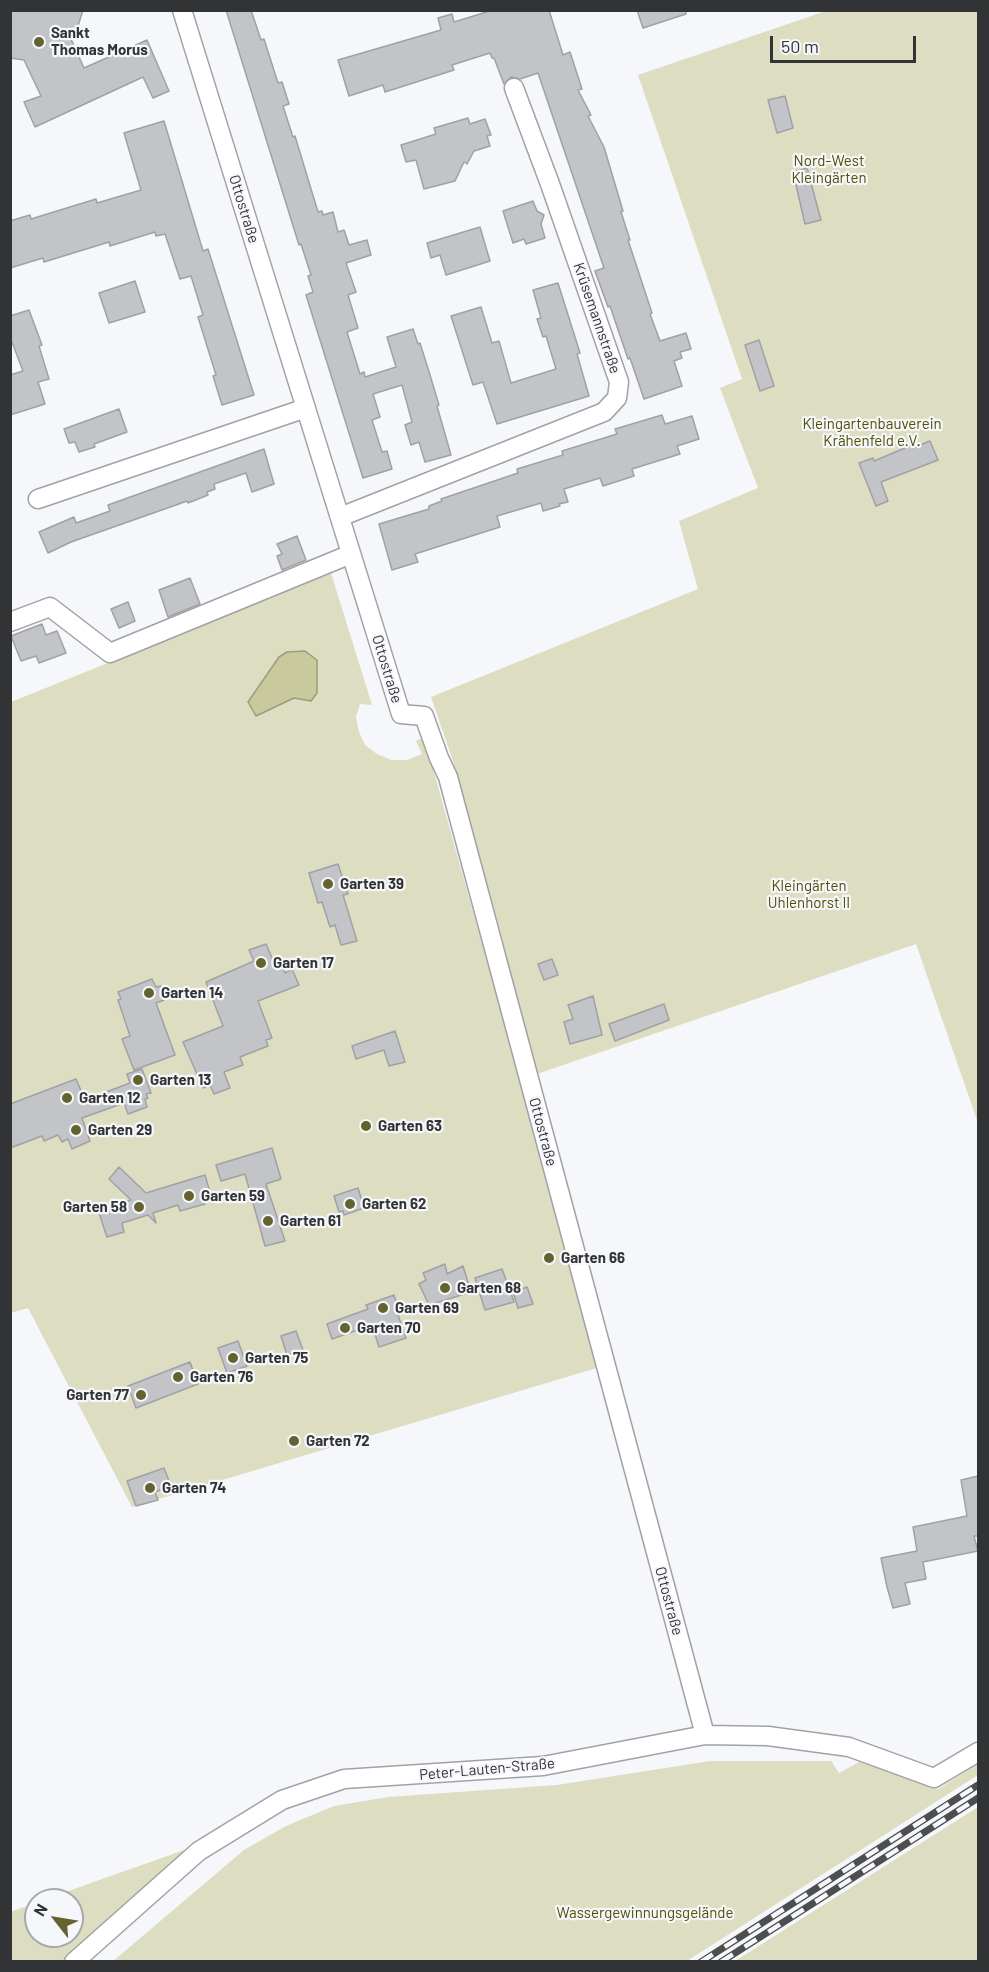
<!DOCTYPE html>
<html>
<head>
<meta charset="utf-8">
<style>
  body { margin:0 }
  #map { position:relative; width:989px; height:1972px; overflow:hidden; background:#f5f7fb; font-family:Barlow,sans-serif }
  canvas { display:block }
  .frame { position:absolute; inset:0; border:12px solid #323334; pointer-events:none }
  .north { position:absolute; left:24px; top:1888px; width:60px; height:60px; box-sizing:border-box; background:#f5f7fb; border:2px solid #a7a9ab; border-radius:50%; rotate:301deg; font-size:16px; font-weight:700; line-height:24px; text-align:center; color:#323334 }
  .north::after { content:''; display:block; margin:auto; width:21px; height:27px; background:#646330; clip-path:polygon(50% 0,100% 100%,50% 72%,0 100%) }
  .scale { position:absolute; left:770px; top:36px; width:146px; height:27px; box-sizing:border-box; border:3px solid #323334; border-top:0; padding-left:8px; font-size:18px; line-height:21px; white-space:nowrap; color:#323334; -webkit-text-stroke:4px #f5f7fb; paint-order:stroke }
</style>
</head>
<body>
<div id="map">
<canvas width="989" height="1972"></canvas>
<div class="frame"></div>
<div class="north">N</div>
<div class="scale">50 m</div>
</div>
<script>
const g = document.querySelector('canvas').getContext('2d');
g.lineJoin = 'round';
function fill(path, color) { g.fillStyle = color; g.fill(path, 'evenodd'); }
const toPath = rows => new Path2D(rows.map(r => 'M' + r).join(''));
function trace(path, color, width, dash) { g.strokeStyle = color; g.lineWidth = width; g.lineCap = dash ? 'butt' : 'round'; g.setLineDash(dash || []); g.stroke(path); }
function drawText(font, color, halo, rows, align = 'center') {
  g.font = font + ' Barlow,sans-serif'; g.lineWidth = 4.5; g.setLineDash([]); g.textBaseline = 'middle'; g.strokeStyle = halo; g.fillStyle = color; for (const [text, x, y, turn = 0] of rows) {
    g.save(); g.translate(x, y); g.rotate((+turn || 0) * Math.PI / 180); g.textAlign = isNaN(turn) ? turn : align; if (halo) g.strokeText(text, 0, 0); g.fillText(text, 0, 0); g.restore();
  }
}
const green = toPath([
  [826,11,978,11,978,1123,916,944,537,1074,497,919,453,761,431,697,698,589,679,521,758,488,720,388,742,379,638,75],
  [331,573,372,705,360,704,356,717,359,732,365,745,377,754,391,760,407,760,422,754,416,741,422,738,432,765,600,1367,132,1507,28,1308,11,1313,11,702],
  [863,1760,938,1789,978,1764,978,1775,687,1961,112,1962,244,1850,286,1826,334,1806,388,1797,557,1785,710,1761,831,1761,839,1773],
  [978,1807,978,1961,735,1961],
  [187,1849,63,1961,11,1961,10,1912,36,1903,36,1936,72,1936,72,1900,43,1900]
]);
const water = toPath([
  [305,651,317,660,317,693,311,701,294,698,256,716,248,702,279,657,287,652,305,651]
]);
const building = toPath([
  [10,10,83,10,78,26,71,39,84,68,147,40,169,91,153,98,143,77,35,127,24,102,41,96,24,60,10,58,10,10],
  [226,10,251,10,261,40,264,39,278,83,282,82,289,104,283,106,293,137,295,136,318,212,322,211,323,215,333,212,338,232,344,230,349,245,367,240,371,255,346,263,356,292,348,295,358,328,347,332,360,374,364,372,365,377,396,367,387,337,413,329,418,344,420,343,430,375,439,405,437,406,451,455,425,462,419,442,411,445,405,425,412,422,402,385,373,394,380,417,372,420,382,452,387,451,392,469,363,478,306,295,313,292,308,276,311,275,301,244,299,245,226,10],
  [493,10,549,10,563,55,570,52,582,89,578,90,591,115,588,116,604,147,623,211,621,212,630,240,628,240,652,313,650,314,660,341,686,333,691,349,680,352,682,358,674,361,682,386,644,399,630,358,628,359,610,306,608,307,595,271,604,268,538,73,520,79,511,77,504,84,494,58,492,58,490,53,452,65,454,70,385,92,383,85,349,96,338,60,441,30,438,18,452,14,454,22,493,10],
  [637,10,686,10,686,14,643,28,637,10],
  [785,96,793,128,777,133,768,100,785,96],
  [468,118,470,124,485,119,491,135,487,136,490,146,474,151,467,164,464,162,455,181,424,189,416,160,406,162,401,145,436,134,434,128,468,118],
  [164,121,203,251,208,249,254,395,222,405,213,376,216,375,198,317,203,315,191,276,180,279,165,234,156,236,155,232,110,246,109,242,44,262,43,258,10,268,10,221,30,215,31,219,96,199,97,203,141,190,124,133,164,121],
  [807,168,821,220,805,224,793,172,807,168],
  [533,201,537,211,544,215,541,224,545,238,526,244,524,239,513,243,503,211,533,201],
  [480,227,490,261,446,275,440,255,431,258,427,243,480,227],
  [135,281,145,312,109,323,99,293,135,281],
  [558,283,580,353,577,354,589,396,497,424,483,382,473,385,451,316,481,307,492,343,499,341,511,383,556,369,546,336,543,337,537,319,541,318,533,290,558,283],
  [29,310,42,345,39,346,49,379,38,382,45,404,10,415,10,375,23,371,10,337,10,316,29,310],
  [759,340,774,386,760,391,745,345,759,340],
  [119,409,127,432,94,444,95,447,79,452,75,442,69,443,64,429,119,409],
  [662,415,665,424,692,416,699,439,677,446,680,454,632,469,634,476,603,486,600,478,564,489,568,502,559,504,560,506,543,511,541,503,497,516,500,527,415,554,418,562,392,570,379,524,429,509,429,506,442,501,441,499,518,473,517,469,563,455,562,451,617,434,615,429,662,415],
  [930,441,938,460,881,482,888,501,876,506,859,463,873,458,874,461,912,445,913,448,930,441],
  [264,449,274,484,252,492,246,473,214,484,215,489,207,492,208,495,188,503,187,501,176,505,71,542,48,553,39,532,74,517,76,523,110,511,108,505,264,449],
  [297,536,306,560,282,570,277,556,282,554,277,544,297,536],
  [190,578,200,604,168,617,159,590,190,578],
  [128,602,135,621,119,628,111,609,128,602],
  [42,624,46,635,57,631,66,653,39,663,36,656,21,661,11,636,42,624],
  [338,864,348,894,343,895,357,941,341,945,335,925,330,927,322,902,318,903,309,873,338,864],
  [266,944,276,967,282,965,285,973,292,969,299,985,258,1001,272,1038,266,1040,268,1046,240,1057,243,1065,224,1072,230,1088,214,1094,210,1085,203,1088,183,1042,223,1026,206,982,254,961,249,950,266,944],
  [552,959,558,975,544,980,538,964,552,959],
  [152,979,156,987,161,986,164,1000,156,1003,175,1055,134,1070,122,1039,130,1036,118,1000,121,999,118,992,152,979],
  [593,996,602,1035,570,1044,564,1022,573,1019,568,1005,593,996],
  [664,1004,669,1020,615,1041,609,1024,664,1004],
  [395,1031,405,1062,389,1066,384,1050,356,1059,352,1046,395,1031],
  [142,1069,151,1093,146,1094,148,1098,145,1099,147,1107,128,1114,124,1103,82,1118,90,1141,72,1149,68,1139,62,1142,58,1135,44,1141,42,1136,10,1148,10,1104,76,1079,85,1100,130,1083,127,1074,142,1069],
  [272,1148,281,1179,266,1184,285,1241,265,1246,245,1174,221,1181,216,1165,272,1148],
  [119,1167,146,1193,205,1175,212,1199,204,1201,205,1204,180,1211,178,1205,153,1213,156,1223,148,1215,122,1223,124,1232,107,1237,98,1210,131,1200,109,1179,119,1167],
  [358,1188,364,1208,344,1215,343,1211,339,1212,334,1196,358,1188],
  [445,1264,447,1274,463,1266,471,1292,429,1305,419,1284,426,1280,423,1273,445,1264],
  [502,1269,514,1302,485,1310,475,1278,502,1269],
  [527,1287,533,1304,518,1308,513,1292,527,1287],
  [394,1295,399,1311,397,1312,406,1338,379,1347,372,1325,332,1339,327,1324,368,1309,366,1305,394,1295],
  [296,1331,303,1350,287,1355,281,1336,296,1331],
  [238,1341,247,1366,227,1373,218,1348,238,1341],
  [190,1362,198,1384,136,1408,128,1386,190,1362],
  [164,1468,171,1486,155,1492,158,1500,136,1506,127,1481,164,1468],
  [978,1476,978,1536,974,1536,978,1551,923,1562,926,1579,905,1583,910,1604,893,1608,887,1587,881,1558,917,1551,913,1527,967,1516,961,1480,978,1476]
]);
const street = toPath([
  [182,10,401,714,424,716,439,758,448,777,705,1735],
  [38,499,306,408],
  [340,517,604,412,617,398,619,382,550,184,514,88],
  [10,622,50,607,110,653,351,554],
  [74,1962,199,1851,282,1800,344,1779,543,1766,705,1735,768,1736,849,1747,934,1778,978,1752]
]);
const rail = toPath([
  [701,1962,978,1785],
  [721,1962,978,1798]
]);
const markers = [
  [39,42,6,"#646330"],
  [328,884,6,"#646330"],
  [261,963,6,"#646330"],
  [149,993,6,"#646330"],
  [138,1080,6,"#646330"],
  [67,1098,6,"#646330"],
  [366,1126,6,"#646330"],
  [76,1130,6,"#646330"],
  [189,1196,6,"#646330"],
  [350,1204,6,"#646330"],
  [139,1207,6,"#646330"],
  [268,1221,6,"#646330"],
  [549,1258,6,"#646330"],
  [445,1288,6,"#646330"],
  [383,1308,6,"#646330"],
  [345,1328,6,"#646330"],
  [233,1358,6,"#646330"],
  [178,1377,6,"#646330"],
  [141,1395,6,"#646330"],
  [294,1441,6,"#646330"],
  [150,1488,6,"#646330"]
];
const poiNames = [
  ["Sankt",51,33],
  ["Thomas Morus",51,50],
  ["Garten 39",340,884],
  ["Garten 17",273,963],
  ["Garten 14",161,993],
  ["Garten 13",150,1080],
  ["Garten 12",79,1098],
  ["Garten 63",378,1126],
  ["Garten 29",88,1130],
  ["Garten 59",201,1196],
  ["Garten 62",362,1204],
  ["Garten 58",127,1207,"right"],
  ["Garten 61",280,1221],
  ["Garten 66",561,1258],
  ["Garten 68",457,1288],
  ["Garten 69",395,1308],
  ["Garten 70",357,1328],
  ["Garten 75",245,1358],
  ["Garten 76",190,1377],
  ["Garten 77",129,1395,"right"],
  ["Garten 72",306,1441],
  ["Garten 74",162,1488]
];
const parkNames = [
  ["Nord-West",829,161],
  ["Kleingärten",829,178],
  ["Kleingartenbauverein",872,424],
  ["Krähenfeld e.V.",872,441],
  ["Kleingärten",809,886],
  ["Uhlenhorst II",809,903],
  ["Wassergewinnungsgelände",645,1913]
];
const streetNames = [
  ["Ottostraße",244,209,73],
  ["Krüsemannstraße",597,318,71],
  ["Ottostraße",387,669,73],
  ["Ottostraße",543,1132,75],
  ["Ottostraße",669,1601,75],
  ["Peter-Lauten-Straße",487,1769,-5]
];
fill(green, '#ddddc1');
fill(water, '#c9c99e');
trace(water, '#9c9c7e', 1.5);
fill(building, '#c3c4c8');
trace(building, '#a0a1a5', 1.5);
trace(street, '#a1a2a5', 21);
trace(street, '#fff', 18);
trace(rail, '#4d4e4f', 7);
trace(rail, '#f5f7fb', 4.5, [14]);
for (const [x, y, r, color] of markers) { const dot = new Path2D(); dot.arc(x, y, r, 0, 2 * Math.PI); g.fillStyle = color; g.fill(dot); trace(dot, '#f5f7fb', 2); }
drawText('bold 15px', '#323334', '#f5f7fb', poiNames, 'left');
drawText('15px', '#514f04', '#f5f7fb', parkNames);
drawText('15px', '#323334', '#f5f7fb', streetNames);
</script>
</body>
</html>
